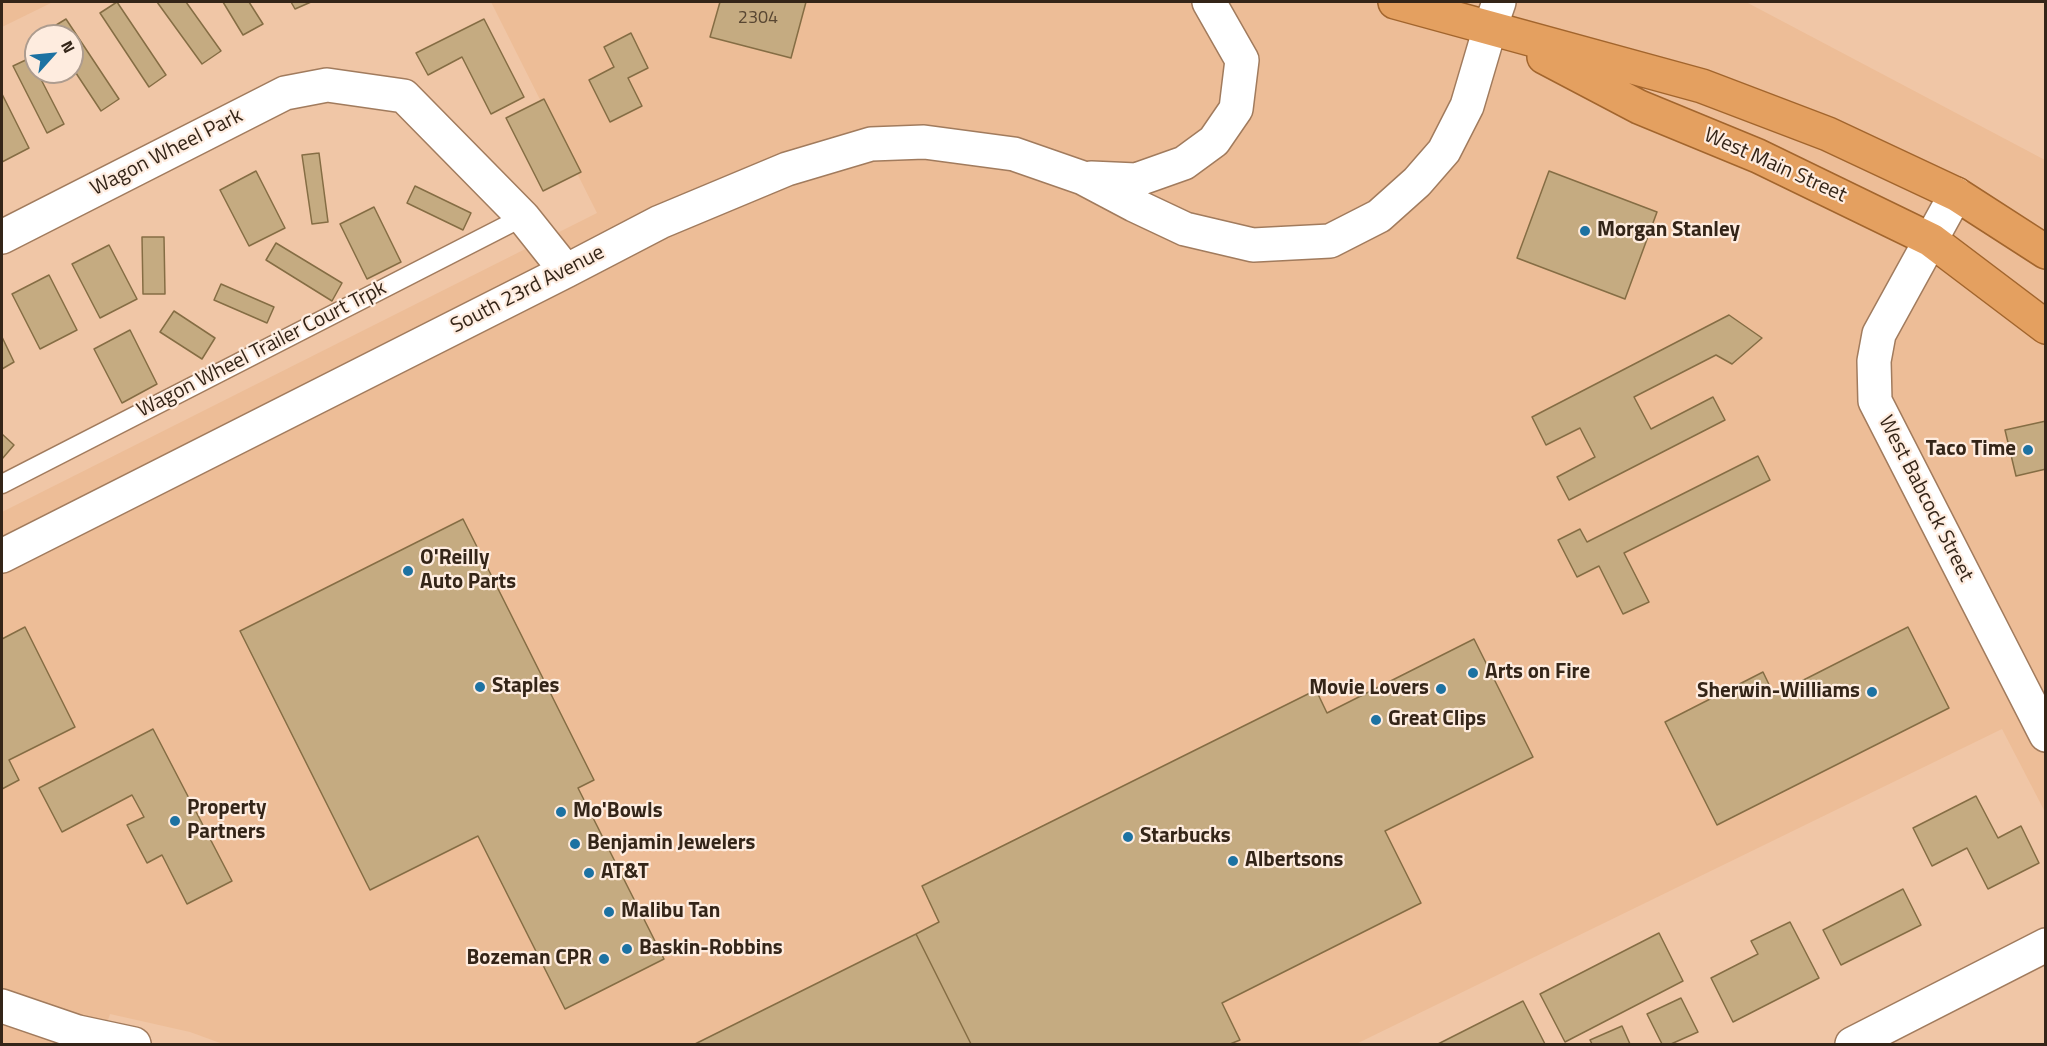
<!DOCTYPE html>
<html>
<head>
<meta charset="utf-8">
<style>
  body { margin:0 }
  #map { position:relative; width:2047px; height:1046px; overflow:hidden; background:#f0c6a6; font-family:"Titillium Web",sans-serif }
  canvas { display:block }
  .frame { position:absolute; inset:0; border:3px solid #342518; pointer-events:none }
  .north { position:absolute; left:24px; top:24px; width:60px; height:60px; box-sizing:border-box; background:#feecdf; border:2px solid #ad9c8f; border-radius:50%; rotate:63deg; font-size:16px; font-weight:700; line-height:24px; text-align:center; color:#342518 }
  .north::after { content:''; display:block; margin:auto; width:21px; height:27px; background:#1d72a2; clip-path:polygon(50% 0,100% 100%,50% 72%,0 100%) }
</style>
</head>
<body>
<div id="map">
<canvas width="2047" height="1046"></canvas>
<div class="frame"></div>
<div class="north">N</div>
</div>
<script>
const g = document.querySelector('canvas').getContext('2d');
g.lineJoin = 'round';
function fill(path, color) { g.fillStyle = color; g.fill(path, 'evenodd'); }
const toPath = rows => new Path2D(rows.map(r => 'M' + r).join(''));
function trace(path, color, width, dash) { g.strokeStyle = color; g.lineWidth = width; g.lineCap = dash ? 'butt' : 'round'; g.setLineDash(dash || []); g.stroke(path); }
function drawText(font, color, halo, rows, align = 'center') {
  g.font = font + ' "Titillium Web",sans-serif'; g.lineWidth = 4.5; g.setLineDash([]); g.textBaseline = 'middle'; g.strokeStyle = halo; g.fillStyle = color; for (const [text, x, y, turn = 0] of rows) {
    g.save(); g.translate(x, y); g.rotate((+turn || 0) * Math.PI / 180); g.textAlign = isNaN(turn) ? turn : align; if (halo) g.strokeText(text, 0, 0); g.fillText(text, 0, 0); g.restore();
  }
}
const built = toPath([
  [2,2,53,2,2,27],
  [491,2,1746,2,2045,160,2045,812,2002,729,1356,1044,223,1044,190,1032,110,1014,100,1044,2,1044,2,512,597,213]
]);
const building = toPath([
  [117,2,166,75,149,87,100,13,117,2],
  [157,2,186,2,221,51,202,64,157,2],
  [223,2,249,2,263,24,243,35,223,2],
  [291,2,311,2,295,9,291,2],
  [720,2,806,2,791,58,710,37,720,2],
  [66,19,119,99,101,111,72,67,72,36,52,36,48,30,66,19],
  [484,19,524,97,491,114,462,57,428,75,416,53,484,19],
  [631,33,648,68,628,78,642,106,610,122,589,80,614,67,604,47,631,33],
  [30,58,64,124,47,133,13,66,30,58],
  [2,94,29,148,2,162,2,94],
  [544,99,581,172,543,191,506,118,544,99],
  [319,153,328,222,312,224,302,155,319,153],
  [256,171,285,228,249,246,220,190,256,171],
  [1549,171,1657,212,1625,299,1517,258,1549,171],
  [415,186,471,213,463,230,407,203,415,186],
  [374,207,401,262,367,279,340,224,374,207],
  [142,237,164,237,165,294,143,294,142,237],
  [276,243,342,283,332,301,266,260,276,243],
  [109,245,137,299,100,318,72,264,109,245],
  [49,275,77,330,40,349,12,294,49,275],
  [221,284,274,307,267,323,214,300,221,284],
  [174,311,215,338,202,359,160,332,174,311],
  [1729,315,1762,338,1732,364,1716,355,1634,397,1651,429,1713,397,1725,420,1569,500,1557,477,1595,457,1580,428,1546,445,1532,417,1729,315],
  [130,330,157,384,122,403,94,349,130,330],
  [2,337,14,362,2,369,2,337],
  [2046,421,2046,469,2016,476,2005,430,2046,421],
  [2,434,14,445,2,459,2,434],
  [1758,456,1770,480,1624,553,1649,602,1623,614,1599,566,1577,577,1558,540,1580,529,1587,542,1758,456],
  [463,519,594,780,578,788,664,959,565,1009,478,836,370,890,240,631,463,519],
  [25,627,75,727,9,760,19,780,2,789,2,639,25,627],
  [1908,627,1949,708,1717,825,1665,722,1763,672,1774,695,1908,627],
  [1474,639,1533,757,1385,831,1421,903,1222,1003,1240,1040,1230,1044,971,1044,916,934,939,922,922,886,1316,690,1327,713,1474,639],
  [153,729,232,881,187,904,162,855,147,863,127,825,144,817,132,795,62,832,39,788,153,729],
  [1976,796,1998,838,2021,826,2039,863,1988,889,1967,848,1932,866,1913,828,1976,796],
  [1903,889,1921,925,1841,965,1823,930,1903,889],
  [1790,922,1819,978,1733,1022,1711,978,1758,954,1751,941,1790,922],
  [1659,933,1683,981,1565,1042,1540,994,1659,933],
  [916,934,971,1044,695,1044,916,934],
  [1681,998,1698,1032,1671,1044,1662,1044,1647,1014,1681,998],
  [1523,1001,1545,1044,1438,1044,1523,1001],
  [1622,1026,1630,1044,1592,1044,1590,1040,1622,1026]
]);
const service = toPath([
  [2,484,523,217]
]);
const minor = toPath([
  [1091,178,1136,180,1184,163,1214,141,1236,109,1242,60,1209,2],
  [2,237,285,93,327,85,404,96,523,217,566,271],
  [2,556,566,271,660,222,787,169,871,144,924,142,1014,154,1083,178,1134,205,1185,229,1253,245,1330,241,1379,216,1417,182,1444,151,1467,106,1490,28],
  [2,1006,78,1032,134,1044],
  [1852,1044,2046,945]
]);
const tertiary = toPath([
  [1490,28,1499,2],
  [1956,194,1879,334,1874,361,1875,401,2046,735]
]);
const trunk = toPath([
  [1395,2,1702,86,1828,134,1956,194,2046,252],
  [1544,57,1639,107,1758,156,1931,240,2046,327]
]);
const markers = [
  [1585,231,6,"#1d72a2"],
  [2028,450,6,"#1d72a2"],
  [408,571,6,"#1d72a2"],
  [1473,673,6,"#1d72a2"],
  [480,687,6,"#1d72a2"],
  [1441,689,6,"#1d72a2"],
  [1872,692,6,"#1d72a2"],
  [1376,720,6,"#1d72a2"],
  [561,812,6,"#1d72a2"],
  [175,821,6,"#1d72a2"],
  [1128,837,6,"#1d72a2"],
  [575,844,6,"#1d72a2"],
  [1233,861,6,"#1d72a2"],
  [589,873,6,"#1d72a2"],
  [609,912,6,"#1d72a2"],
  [627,949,6,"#1d72a2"],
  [604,959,6,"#1d72a2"]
];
const numberNames = [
  ["2304",758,19]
];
const streetNames = [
  ["Wagon Wheel Park",167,153,-27],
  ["West Main Street",1775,166,24],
  ["South 23rd Avenue",528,290,-27],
  ["Wagon Wheel Trailer Court Trpk",262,350,-27],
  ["West Babcock Street",1925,499,63]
];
const poiNames = [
  ["Morgan Stanley",1597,231],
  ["Taco Time",2016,450,"right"],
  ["O'Reilly",420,559],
  ["Auto Parts",420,583],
  ["Arts on Fire",1485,673],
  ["Staples",492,687],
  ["Movie Lovers",1429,689,"right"],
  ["Sherwin-Williams",1860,692,"right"],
  ["Great Clips",1388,720],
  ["Property",187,809],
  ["Partners",187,833],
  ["Mo'Bowls",573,812],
  ["Starbucks",1140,837],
  ["Benjamin Jewelers",587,844],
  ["Albertsons",1245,861],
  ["AT&T",601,873],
  ["Malibu Tan",621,912],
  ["Baskin-Robbins",639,949],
  ["Bozeman CPR",592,959,"right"]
];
fill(built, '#edbd97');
fill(building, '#c5ab81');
trace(building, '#856d44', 1.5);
trace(service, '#a17b5d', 21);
trace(minor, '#a17b5d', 36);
trace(tertiary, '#a17b5d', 36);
trace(trunk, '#a2652d', 36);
trace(service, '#fff', 18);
trace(minor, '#fff', 33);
trace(tertiary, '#fff', 33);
trace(trunk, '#e4a060', 33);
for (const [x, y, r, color] of markers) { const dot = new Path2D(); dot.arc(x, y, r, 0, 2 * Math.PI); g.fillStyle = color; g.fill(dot); trace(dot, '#feecdf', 2); }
drawText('18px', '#584632', null, numberNames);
drawText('21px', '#342518', '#feecdf', streetNames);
drawText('bold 21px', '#342518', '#feecdf', poiNames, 'left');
</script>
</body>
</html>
